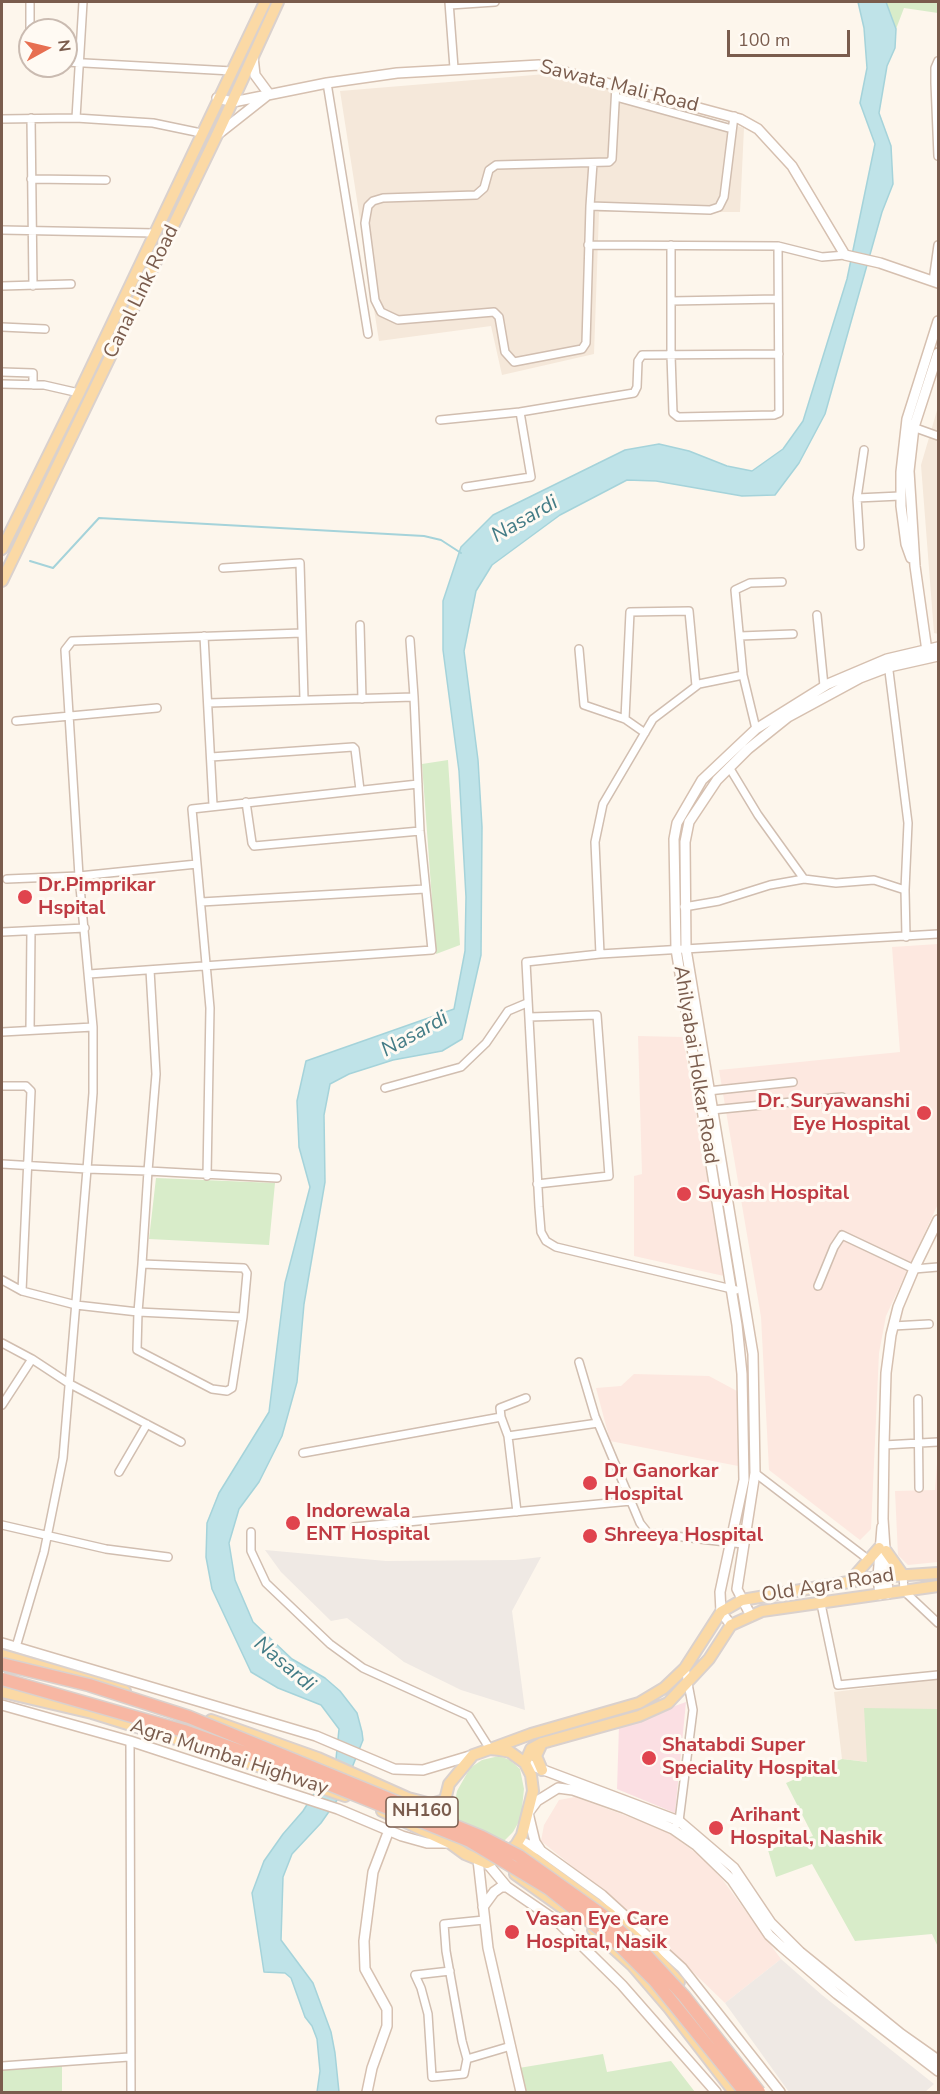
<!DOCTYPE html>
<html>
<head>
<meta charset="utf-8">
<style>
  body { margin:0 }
  #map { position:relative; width:940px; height:2094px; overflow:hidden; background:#fdf6ec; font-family:"Nunito Sans",sans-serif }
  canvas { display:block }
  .frame { position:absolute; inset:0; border:3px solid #7a5c4d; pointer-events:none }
  .north { position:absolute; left:18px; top:18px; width:60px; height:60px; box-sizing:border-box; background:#fffaf3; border:2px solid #cabbb1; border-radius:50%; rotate:82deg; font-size:16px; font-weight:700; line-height:24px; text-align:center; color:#7a5c4d }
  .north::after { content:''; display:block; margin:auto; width:21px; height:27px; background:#e76f51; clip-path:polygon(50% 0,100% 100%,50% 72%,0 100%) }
  .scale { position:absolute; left:727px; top:30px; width:123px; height:27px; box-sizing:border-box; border:3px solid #7a5c4d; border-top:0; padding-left:8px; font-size:18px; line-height:21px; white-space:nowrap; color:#7a5c4d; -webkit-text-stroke:4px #fffaf3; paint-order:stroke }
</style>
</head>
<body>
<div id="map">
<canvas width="940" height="2094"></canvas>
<div class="frame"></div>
<div class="north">N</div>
<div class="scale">100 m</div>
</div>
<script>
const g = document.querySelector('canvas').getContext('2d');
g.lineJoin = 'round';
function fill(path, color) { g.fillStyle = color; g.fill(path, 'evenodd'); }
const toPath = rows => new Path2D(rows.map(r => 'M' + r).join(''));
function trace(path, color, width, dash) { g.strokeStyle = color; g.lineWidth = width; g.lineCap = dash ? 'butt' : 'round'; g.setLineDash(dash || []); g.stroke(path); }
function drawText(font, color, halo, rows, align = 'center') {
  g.font = font + ' "Nunito Sans",sans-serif'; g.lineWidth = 6; g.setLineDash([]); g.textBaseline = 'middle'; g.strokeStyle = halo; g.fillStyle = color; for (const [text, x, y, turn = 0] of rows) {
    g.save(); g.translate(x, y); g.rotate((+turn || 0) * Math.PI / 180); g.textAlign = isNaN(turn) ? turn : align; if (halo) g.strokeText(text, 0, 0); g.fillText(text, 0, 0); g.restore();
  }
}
const residential = toPath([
  [546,74,616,90,744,128,740,212,599,212,594,354,502,375,491,326,379,341,340,91],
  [938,407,938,634,934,633,921,465],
  [938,1679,938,1709,916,1709,868,1762,842,1759,834,1692]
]);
const commercial = toPath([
  [938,944,938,1204,886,1316,879,1353,871,1529,860,1540,769,1470,761,1317,719,1070,900,1052,892,947],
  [638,1036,683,1037,724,1276,634,1256,634,1176,642,1174],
  [634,1374,709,1376,737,1391,738,1466,610,1441,596,1388,621,1386],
  [937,1463,938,1562,908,1565,898,1555,895,1491,935,1490],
  [575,1797,665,1830,700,1856,722,1879,781,1959,725,2003,639,1920,541,1841,544,1825,559,1800]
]);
const industrial = toPath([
  [265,1550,386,1561,515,1560,541,1557,512,1611,525,1710,461,1690,404,1662,347,1618,331,1621,281,1572],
  [781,1959,822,1995,934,2084,925,2092,789,2092,725,2003]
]);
const medical = toPath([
  [686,1702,675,1813,617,1789,619,1726]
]);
const green = toPath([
  [886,2,938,2,938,13,904,8,896,29],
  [448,760,460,945,436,954,422,764],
  [156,1178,275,1183,269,1245,149,1239],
  [864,1708,938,1709,938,1947,932,1934,855,1941,812,1864,776,1877,768,1850,813,1836,786,1783,842,1759,867,1762],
  [499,1756,510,1760,520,1769,524,1789,521,1818,513,1832,499,1846,458,1834,454,1807,457,1791,470,1768,482,1760],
  [603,2054,607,2072,671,2061,695,2092,525,2092,519,2068],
  [62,2065,62,2092,2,2092,2,2069]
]);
const water = toPath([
  [858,2,886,2,896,29,895,48,887,66,879,113,891,146,893,184,882,212,825,414,799,463,775,495,742,496,656,481,627,480,560,515,492,565,476,591,464,651,478,760,482,827,481,955,462,1039,442,1051,393,1060,349,1074,330,1084,324,1115,325,1182,304,1304,297,1382,282,1436,259,1482,239,1509,229,1543,235,1580,253,1622,292,1659,325,1678,340,1691,357,1713,362,1732,363,1740,342,1793,321,1823,292,1854,283,1877,281,1940,313,1983,331,2032,335,2053,339,2092,317,2092,320,2071,317,2039,312,2026,305,2017,291,1978,285,1973,264,1972,252,1893,264,1861,283,1834,303,1811,336,1759,339,1729,321,1705,278,1688,251,1672,212,1589,206,1557,207,1523,219,1493,269,1412,285,1283,310,1187,299,1147,297,1101,306,1061,454,1009,465,951,466,897,459,771,443,650,443,601,461,547,493,515,625,450,659,444,689,451,727,466,752,471,783,449,803,421,847,279,875,144,860,103,867,68,864,28,858,2]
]);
const stream = toPath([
  [30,561,53,568,99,518,424,536,441,540,461,553]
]);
const street = toPath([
  [30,2,30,30],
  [83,2,76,118,153,123,201,133],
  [449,2,454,68],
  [450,5,495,2],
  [66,62,232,71],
  [327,83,368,334],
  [935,83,935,68,938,61],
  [938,84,935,83,938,156],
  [616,85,612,159,609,162,496,165,489,170,484,188,476,195,383,198,373,201,368,206,365,223,375,300,381,312,398,320,494,312,499,317,505,352,514,362,582,349,586,343,590,206,710,210,719,207,724,197,734,116],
  [616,97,732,129],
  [31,118,33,286],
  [2,119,76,118],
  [31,179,106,180],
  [590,206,593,163],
  [2,230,155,233],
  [588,245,778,246,822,257,845,255],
  [671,245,671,355,673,413,678,417,774,415,779,413,778,246],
  [933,281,938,245],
  [2,286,71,284],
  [671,301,778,299],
  [2,327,45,329],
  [2,372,33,373,33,385],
  [2,384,44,385,79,393],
  [440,420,520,412,634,393,637,387,638,361,642,355,779,354],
  [910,426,938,436],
  [466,487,531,477,520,412],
  [857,498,864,450],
  [860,546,857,498,900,496],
  [223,568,300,563,304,699],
  [817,615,824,686],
  [360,625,362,699],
  [204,636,213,805],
  [740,636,793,634],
  [410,640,414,697],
  [579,649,584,705,625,719,645,733],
  [888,663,908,823,905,890],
  [625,719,630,612,689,611,696,686],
  [16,721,157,708],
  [756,729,743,675,735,590,750,583,782,582],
  [211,757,353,747,355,749,360,790],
  [729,767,758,815,804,879],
  [246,802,252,843,254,846,420,831],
  [7,879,79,876,197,864],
  [201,902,425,889],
  [684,907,719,901,770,885,804,879,836,883,874,880,905,890,906,937],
  [2,932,85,928],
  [600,954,595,842,603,804,653,719,699,684,743,675],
  [150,970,156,1074,148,1171,277,1178],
  [89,974,432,950,420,831,414,697,208,703],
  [529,1017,597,1015,609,1176,537,1184],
  [30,1030,31,931],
  [2,1032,93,1027],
  [2,1086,26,1086,31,1091,22,1291,76,1305,138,1312,137,1350,212,1389,227,1391,232,1388,243,1317],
  [385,1088,461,1067,486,1043,508,1011,527,1003],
  [708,1091,793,1082],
  [712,1110,842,1097],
  [2,1164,87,1169,63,1458,44,1552,16,1647],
  [207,1176,210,1008,192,809,418,784],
  [142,1264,244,1268,247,1273,243,1317,138,1312,142,1264,148,1171,87,1169,93,1093,93,1027,79,876,65,650,72,641,302,633],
  [2,1280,22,1291],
  [818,1286,834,1247,842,1235,914,1269,938,1267],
  [736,1290,556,1247,546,1241,541,1232,539,1207,526,962,600,954,938,934],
  [893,1326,929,1324],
  [2,1343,32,1359,70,1384,181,1442],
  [579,1362,595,1416,640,1523,648,1533,743,1544],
  [918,1399,919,1488],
  [2,1405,32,1359],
  [501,1417,500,1408,526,1398],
  [508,1436,517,1512],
  [884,1445,938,1442],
  [303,1453,501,1417,508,1436,598,1423],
  [119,1472,147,1424],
  [755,1473,869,1560],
  [2,1525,106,1549,168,1557],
  [354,1527,631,1501],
  [251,1532,251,1551,266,1583,330,1644,363,1668,469,1716,490,1749],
  [903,1575,904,1591,938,1623],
  [821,1604,838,1685,938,1675],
  [130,1741,131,2092],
  [676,1825,679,1821,693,1710,685,1668],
  [484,1920,444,1924,446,1951,462,2041,467,2059,511,2046],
  [450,1971,415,1975,421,1988,428,2014,432,2077,464,2074,467,2059],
  [2,2066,129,2057]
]);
const secondary = toPath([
  [217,98,233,102,327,83,397,73,539,65,740,119,758,129,792,166,845,255,880,263,938,283],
  [217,135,269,94,255,75,253,57],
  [911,558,906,544,901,506,901,472,907,419,938,321],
  [927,651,915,566,909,471,914,427,938,353],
  [888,1594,883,1519,884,1445,886,1373,891,1335,898,1307,914,1269,938,1220],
  [880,1595,878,1577,882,1527],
  [751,1616,737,1589,755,1473,753,1354,686,949,685,842,689,822,717,780,748,749,788,717,860,678,889,667,938,656],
  [731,1625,721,1612,720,1592,744,1480,742,1374,737,1325,676,949,674,839,677,823,702,780,756,729,828,684,887,659,938,647],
  [2,1643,316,1736,394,1769,423,1770,473,1755],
  [2,1705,130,1741,338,1809,402,1836,427,1843,447,1843],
  [525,1763,679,1821,734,1868,771,1923,800,1952,901,2034,938,2060],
  [519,1840,541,1851,602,1895,682,1968,780,2092],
  [541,1851,535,1842,528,1813,537,1801,558,1788,573,1790,624,1808,673,1829,696,1845,732,1880,769,1935,781,1946,837,1994,938,2071],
  [478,1860,488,1948,521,2092],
  [487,1863,507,1887,558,1922,622,1985,716,2092],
  [483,1907,494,1892,501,1887,507,1887],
  [367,2092,372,2068,387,2026,387,2009,365,1969,364,1941,373,1872,389,1830]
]);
const primary = toPath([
  [2,549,79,393,265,2],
  [2,581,217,135,278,2],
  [886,1551,903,1575],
  [850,1581,879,1548],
  [2,1655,125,1691],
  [2,1692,92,1713,202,1747,345,1796],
  [211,1720,318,1758,408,1798,431,1804,445,1800],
  [493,1748,531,1734,639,1703,664,1688,685,1668,721,1612,742,1600,878,1577,938,1573],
  [525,1763,531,1749,542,1743,639,1716,668,1703,709,1659,731,1625,762,1611,938,1586],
  [542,1770,536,1756,542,1743],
  [382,1811,450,1843,465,1854,487,1863,506,1854,516,1845,522,1835,533,1791,531,1775,525,1763,510,1752,500,1750,490,1749,473,1755,449,1784,445,1800,450,1843],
  [516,1845,609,1913,654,1954,679,1982],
  [515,1874,578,1919],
  [593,1930,632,1965,669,2008,734,2092]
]);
const highwayBridge = toPath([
  [2,1664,89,1685,189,1717,482,1837,519,1856,602,1915,646,1955,684,1996,759,2092],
  [2,1679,184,1731,301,1773,470,1841,548,1888,616,1942,655,1981,745,2092]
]);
const markers = [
  [25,897,8,"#e0444e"],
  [924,1113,8,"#e0444e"],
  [684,1194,8,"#e0444e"],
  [590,1483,8,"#e0444e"],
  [293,1523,8,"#e0444e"],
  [590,1536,8,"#e0444e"],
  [649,1758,8,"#e0444e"],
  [716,1828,8,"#e0444e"],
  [512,1932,8,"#e0444e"]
];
const shields = [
  [422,1812,72]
];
const shieldNames = [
  ["NH160",422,1812]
];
const streetNames = [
  ["Sawata Mali Road",619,87,14],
  ["Canal Link Road",142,292,-64],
  ["Ahilyabai Holkar Road",695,1065,81],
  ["Old Agra Road",828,1586,-9],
  ["Agra Mumbai Highway",229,1758,18]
];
const healthNames = [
  ["Dr.Pimprikar",38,886],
  ["Hspital",38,909],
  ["Dr. Suryawanshi",910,1102,"right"],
  ["Eye Hospital",910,1125,"right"],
  ["Suyash Hospital",698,1194],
  ["Dr Ganorkar",604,1472],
  ["Hospital",604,1495],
  ["Indorewala",306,1512],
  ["ENT Hospital",306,1535],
  ["Shreeya Hospital",604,1536],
  ["Shatabdi Super",662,1746],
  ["Speciality Hospital",662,1769],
  ["Arihant",730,1816],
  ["Hospital, Nashik",730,1839],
  ["Vasan Eye Care",526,1920],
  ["Hospital, Nasik",526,1943]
];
const waterNames = [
  ["Nasardi",525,520,-30],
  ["Nasardi",415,1035,-29],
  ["Nasardi",284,1665,40]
];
fill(residential, '#f5e8da');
fill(commercial, '#fde8e0');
fill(industrial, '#efe9e4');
fill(medical, '#fbdfe3');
fill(green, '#d8ecc9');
fill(water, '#bfe3e8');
trace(water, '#a5d3da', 1.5);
trace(stream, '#a5d3da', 2);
trace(street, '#d1beb0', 10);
trace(secondary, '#d6c0b0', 12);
trace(primary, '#dad1cd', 14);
trace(street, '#fff', 7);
trace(secondary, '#fff', 9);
trace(primary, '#fbd9a5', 10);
trace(highwayBridge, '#dad1cd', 15, []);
trace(highwayBridge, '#f7b7a3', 12);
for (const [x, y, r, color] of markers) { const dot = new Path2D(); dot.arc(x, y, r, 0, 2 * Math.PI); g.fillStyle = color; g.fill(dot); trace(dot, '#fffaf3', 2); }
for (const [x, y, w] of shields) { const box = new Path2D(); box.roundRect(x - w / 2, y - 15, w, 30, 4.5); g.fillStyle = '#fffaf3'; g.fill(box); trace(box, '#7a5c4d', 1.5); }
drawText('bold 18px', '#7a5c4d', null, shieldNames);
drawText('20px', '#7a5c4d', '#fffaf3', streetNames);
drawText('bold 20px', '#be3a42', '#fffaf3', healthNames, 'left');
drawText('italic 21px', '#437c86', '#fffaf3', waterNames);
</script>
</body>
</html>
